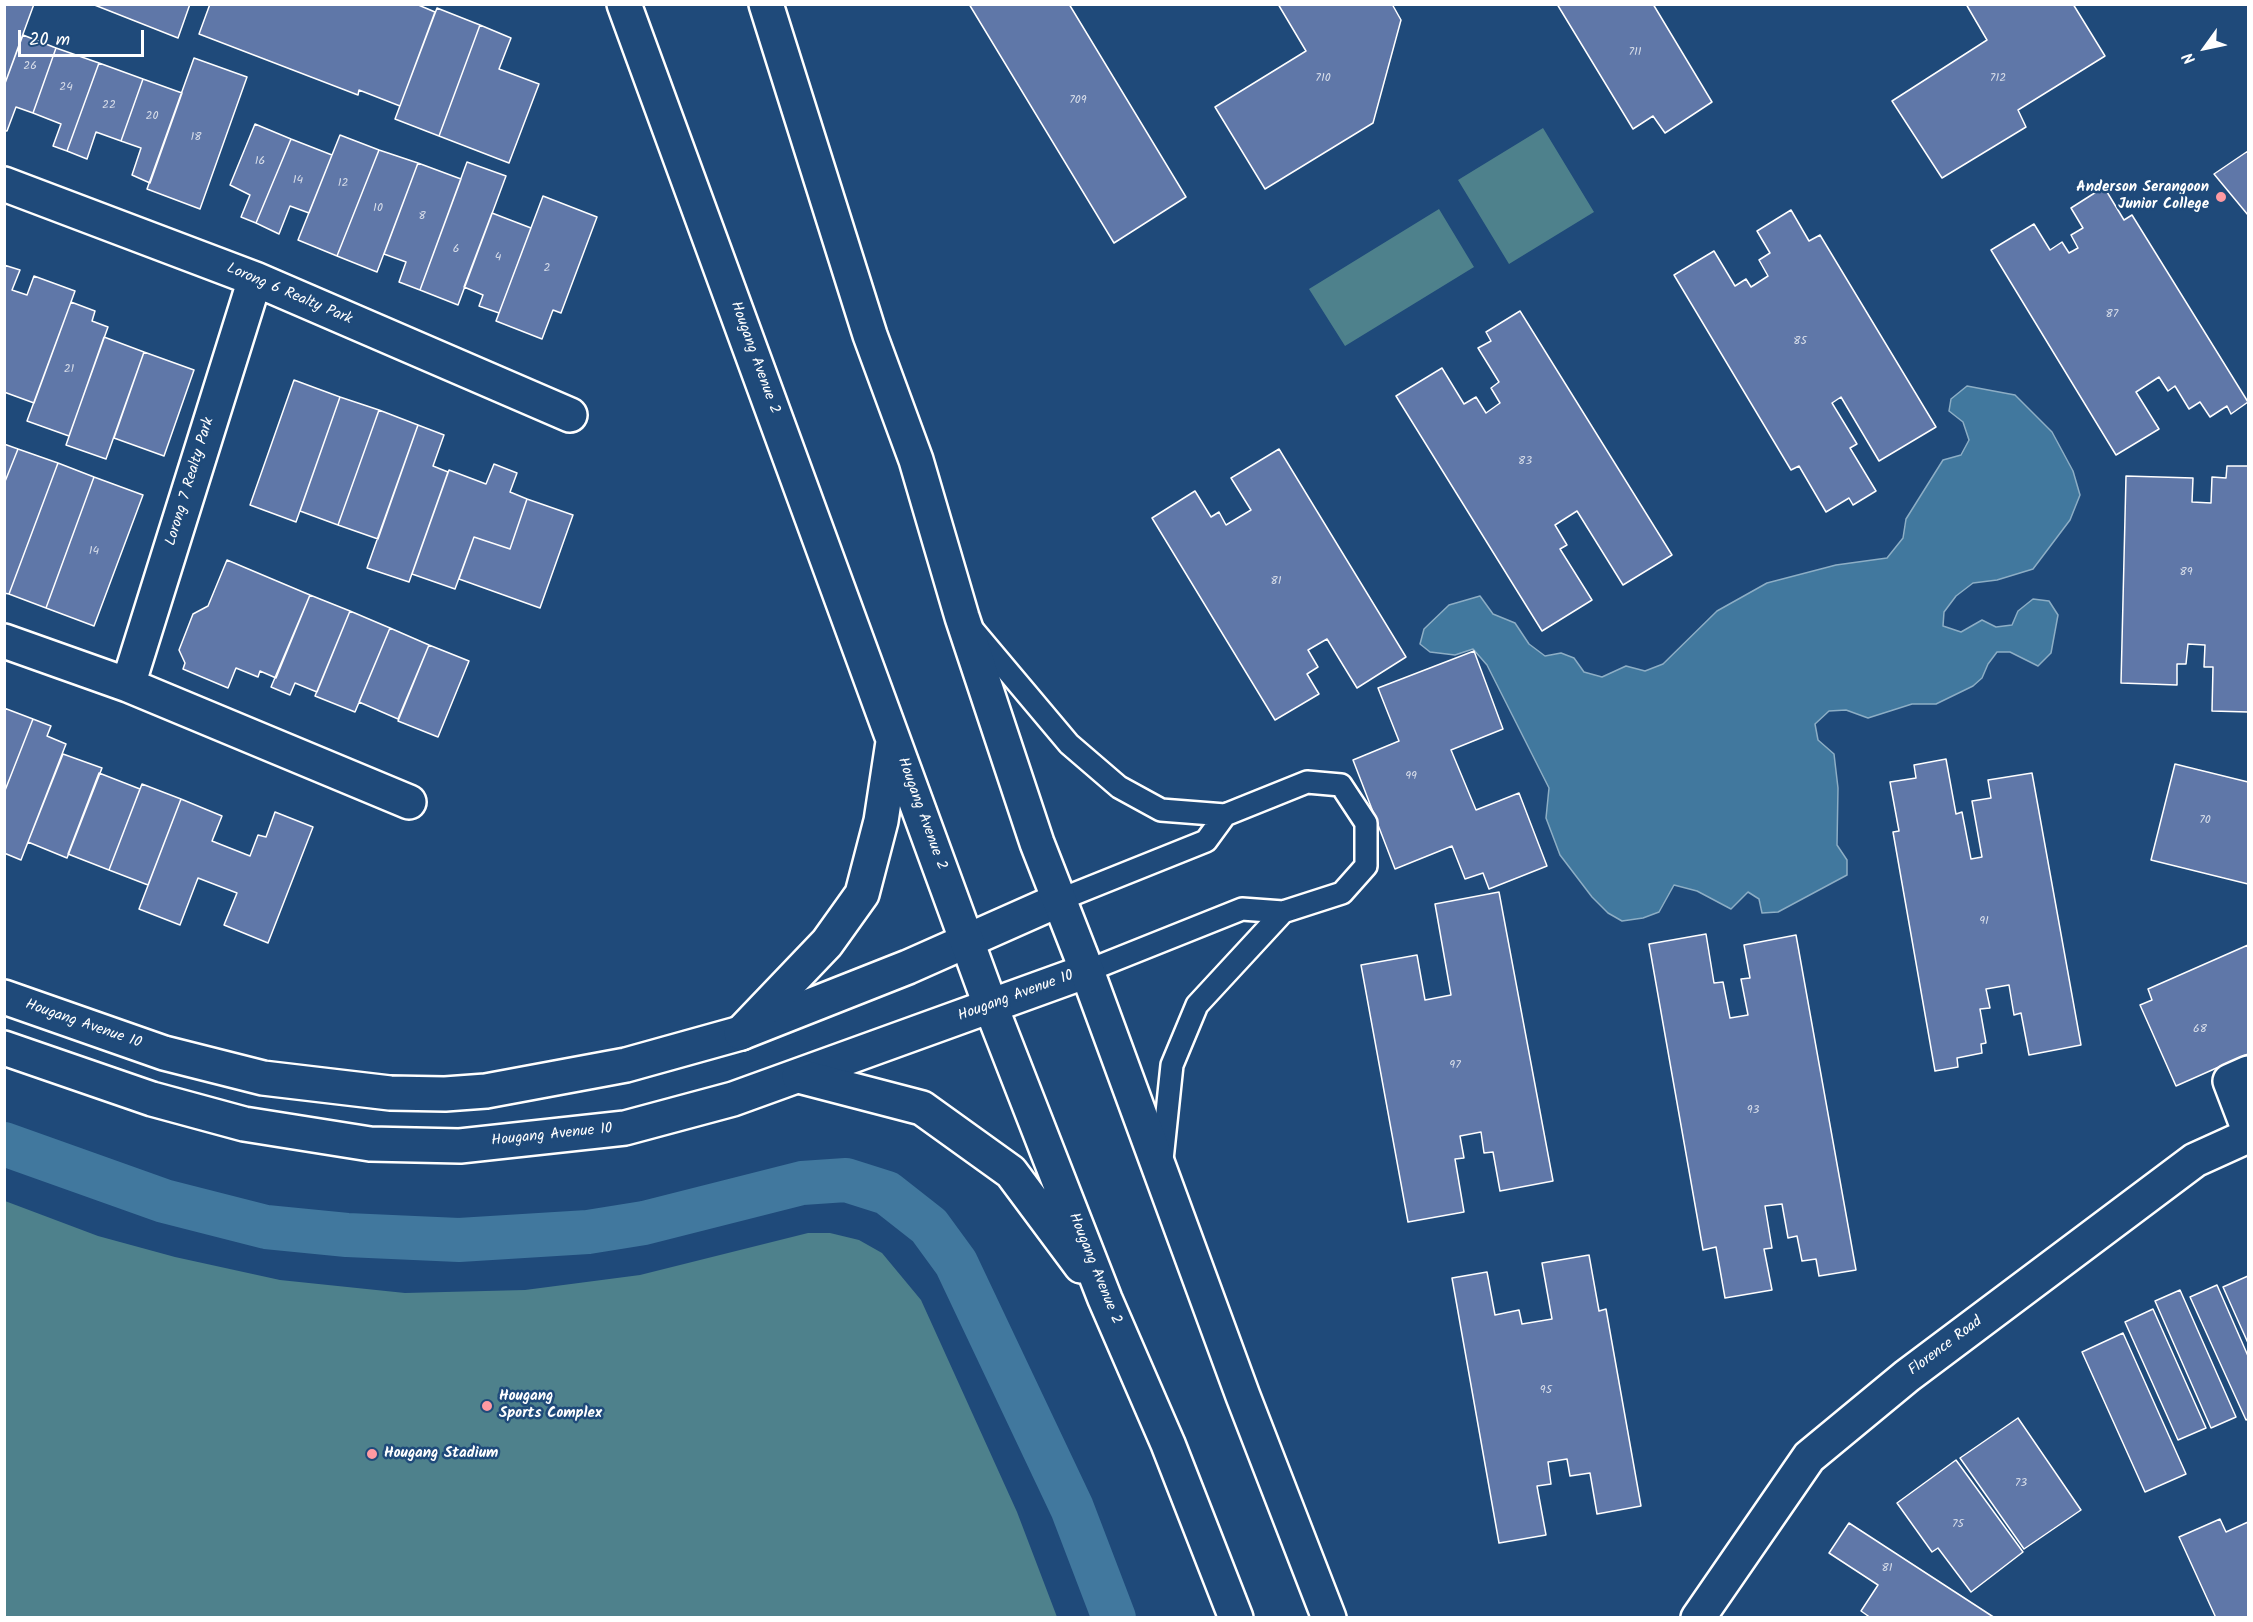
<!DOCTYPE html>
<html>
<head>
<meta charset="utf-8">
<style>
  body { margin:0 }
  #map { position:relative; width:2253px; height:1622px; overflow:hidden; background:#1f4a7a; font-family:Kalam,sans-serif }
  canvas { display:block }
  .frame { position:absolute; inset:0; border:6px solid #fff; pointer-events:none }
  .north { position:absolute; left:2175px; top:18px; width:60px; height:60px; -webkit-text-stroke:4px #1f4a7a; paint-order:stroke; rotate:237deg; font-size:16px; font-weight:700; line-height:24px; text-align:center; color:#fff }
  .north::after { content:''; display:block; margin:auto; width:21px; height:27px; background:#fff; clip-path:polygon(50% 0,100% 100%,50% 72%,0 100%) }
  .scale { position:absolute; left:18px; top:30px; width:126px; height:27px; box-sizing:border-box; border:3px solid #fff; border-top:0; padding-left:8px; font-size:18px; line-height:21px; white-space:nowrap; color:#fff; -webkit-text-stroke:4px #1f4a7a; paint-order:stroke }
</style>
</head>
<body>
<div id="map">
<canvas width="2253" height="1622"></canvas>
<div class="frame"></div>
<div class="north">N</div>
<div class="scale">20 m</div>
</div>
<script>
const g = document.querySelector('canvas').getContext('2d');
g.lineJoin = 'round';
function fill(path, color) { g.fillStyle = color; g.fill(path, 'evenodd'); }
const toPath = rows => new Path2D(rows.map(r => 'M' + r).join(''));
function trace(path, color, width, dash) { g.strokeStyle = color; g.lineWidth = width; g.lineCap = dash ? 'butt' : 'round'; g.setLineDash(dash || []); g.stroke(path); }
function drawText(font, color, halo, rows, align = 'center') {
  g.font = font + ' Kalam,sans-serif'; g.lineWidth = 5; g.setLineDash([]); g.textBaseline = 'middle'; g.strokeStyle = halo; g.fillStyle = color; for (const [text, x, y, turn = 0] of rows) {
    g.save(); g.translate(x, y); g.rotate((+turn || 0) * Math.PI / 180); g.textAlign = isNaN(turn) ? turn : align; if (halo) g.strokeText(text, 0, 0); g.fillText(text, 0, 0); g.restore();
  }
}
const green = toPath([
  [1543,128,1594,212,1509,264,1458,180],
  [1439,209,1474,267,1345,346,1309,289],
  [5,1201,98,1236,175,1257,280,1280,405,1293,525,1290,640,1275,808,1233,830,1233,859,1240,882,1253,921,1300,1017,1512,1057,1617,5,1617]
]);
const water = toPath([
  [1967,386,2015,395,2052,432,2073,471,2080,495,2070,520,2033,569,1997,580,1973,583,1956,596,1944,612,1943,626,1961,632,1982,620,1996,627,2012,625,2018,611,2033,599,2049,601,2058,615,2051,653,2038,666,2010,652,1997,652,1988,664,1982,678,1973,686,1936,704,1912,704,1868,718,1846,710,1829,711,1815,724,1818,740,1834,754,1838,788,1837,845,1847,860,1847,875,1778,912,1762,913,1759,899,1748,892,1731,909,1697,891,1674,885,1659,912,1643,918,1622,921,1608,913,1592,897,1560,855,1546,818,1549,788,1487,665,1473,649,1455,655,1430,652,1420,644,1424,629,1449,605,1480,596,1493,614,1515,623,1529,644,1545,656,1561,653,1574,658,1584,672,1602,677,1626,666,1645,671,1663,664,1717,611,1767,583,1836,565,1887,558,1903,538,1906,519,1943,460,1961,455,1969,440,1963,422,1949,411,1951,399,1967,386]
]);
const canal = toPath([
  [4,1144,164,1201,266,1227,347,1235,459,1240,588,1232,644,1223,802,1183,846,1180,887,1193,929,1226,956,1263,1072,1508,1114,1618]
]);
const building = toPath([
  [4,4,34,4,4,86,4,4],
  [92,4,190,4,178,38,92,4],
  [210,4,416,4,435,12,400,106,359,90,358,95,199,34,210,4],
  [969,4,1069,4,1186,197,1114,243,969,4],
  [1278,4,1392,4,1401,20,1373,123,1265,189,1215,107,1306,51,1278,4],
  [1557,4,1653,4,1712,102,1665,133,1653,116,1633,129,1557,4],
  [1966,4,2073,4,2105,56,2018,110,2026,127,1942,178,1892,101,1987,40,1966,4],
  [437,8,480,25,439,136,395,119,437,8],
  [480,25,511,38,499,69,539,84,509,163,439,136,480,25],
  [23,35,56,48,33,113,16,107,7,131,4,131,4,86,23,35],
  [56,48,99,63,67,151,53,146,61,124,33,113,56,48],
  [194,58,247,77,200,209,147,189,194,58],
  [99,63,143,79,121,141,96,132,87,159,67,151,99,63],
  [143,79,182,93,150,183,132,175,141,148,121,141,143,79],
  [255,124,291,139,256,223,241,217,250,195,230,185,255,124],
  [340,135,379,150,337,256,298,240,340,135],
  [291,139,332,155,309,213,290,206,279,234,256,223,291,139],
  [379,150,418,163,377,272,337,256,379,150],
  [2248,151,2248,215,2214,174,2248,151],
  [467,162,506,176,458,305,420,290,467,162],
  [418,163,461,179,420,290,399,282,406,262,384,254,418,163],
  [2104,187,2124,220,2132,215,2248,402,2231,414,2227,406,2210,417,2200,402,2189,409,2175,386,2168,391,2159,377,2136,392,2159,429,2116,455,1991,250,2034,224,2050,250,2062,242,2069,253,2078,248,2071,235,2083,228,2071,208,2104,187],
  [543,196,597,217,561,313,553,310,542,339,496,321,543,196],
  [1791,210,1809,241,1820,235,1936,427,1879,461,1841,397,1832,403,1857,444,1850,448,1876,491,1853,505,1849,498,1826,512,1799,466,1791,470,1674,275,1714,251,1735,286,1746,279,1751,287,1768,276,1759,260,1770,253,1757,231,1791,210],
  [492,213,531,228,499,313,479,306,483,295,464,287,492,213],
  [4,265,20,270,12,290,27,295,34,276,75,291,34,403,4,392,4,265],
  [71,302,95,311,92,321,108,327,69,436,27,421,71,302],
  [1520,311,1672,555,1623,585,1577,511,1555,525,1567,545,1560,549,1592,600,1542,631,1396,396,1442,368,1464,404,1476,397,1486,413,1500,403,1491,388,1499,382,1478,348,1491,341,1486,332,1520,311],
  [104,337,144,352,106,459,66,445,104,337],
  [144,352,194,370,164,456,114,438,144,352],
  [294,380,340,397,296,522,250,505,294,380],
  [340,397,379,410,338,525,300,511,340,397],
  [379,410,418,425,378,539,338,525,379,410],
  [418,425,444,435,433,466,448,472,409,582,367,568,418,425],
  [4,444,18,449,4,484,4,444],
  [18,449,58,463,9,594,4,593,4,484,18,449],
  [1279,449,1406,657,1357,688,1327,639,1308,650,1318,667,1307,674,1319,694,1275,720,1152,518,1195,491,1211,517,1219,512,1226,525,1251,510,1231,478,1279,449],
  [58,463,94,477,46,608,9,594,58,463],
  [494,464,517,473,510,492,527,499,510,549,474,537,455,589,412,574,449,470,486,484,494,464],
  [2227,466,2248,466,2248,712,2212,711,2213,667,2204,667,2205,645,2188,644,2186,664,2177,664,2177,685,2121,683,2126,476,2193,478,2192,502,2211,503,2212,477,2226,478,2227,466],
  [94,477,143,495,94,626,46,608,94,477],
  [527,499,573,515,540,608,459,579,474,537,510,549,527,499],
  [227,560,310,595,276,678,260,671,258,677,236,668,228,688,183,669,185,663,179,650,193,614,208,606,227,560],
  [310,595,350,611,317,692,295,683,290,695,271,687,310,595],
  [350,611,390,628,355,712,315,696,350,611],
  [390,628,429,645,398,719,359,702,390,628],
  [429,645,469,661,438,737,398,721,429,645],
  [1474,651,1503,729,1451,750,1476,810,1519,793,1547,866,1489,889,1483,873,1465,879,1452,846,1395,869,1353,760,1399,741,1378,688,1474,651],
  [4,708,33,719,4,793,4,708],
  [33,719,51,726,47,736,66,744,21,860,4,853,4,793,33,719],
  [63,754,102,768,67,858,28,842,63,754],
  [1946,759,1956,814,1962,812,1971,859,1982,857,1972,801,1991,798,1988,780,2032,773,2081,1045,2029,1055,2021,1013,2014,1015,2009,985,1986,989,1990,1008,1980,1009,1986,1043,1981,1044,1982,1053,1957,1058,1958,1067,1935,1071,1893,832,1899,831,1890,782,1916,778,1914,765,1946,759],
  [2175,764,2248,782,2248,884,2151,860,2175,764],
  [99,773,140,789,109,870,68,854,99,773],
  [142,784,181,799,148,885,109,870,142,784],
  [181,799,222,816,212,841,250,856,258,835,266,837,275,812,313,827,268,943,224,925,237,893,198,878,180,925,139,909,181,799],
  [1499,892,1553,1181,1500,1191,1493,1152,1484,1153,1481,1132,1460,1136,1464,1158,1455,1159,1464,1212,1408,1222,1361,965,1417,955,1425,1000,1451,995,1435,904,1499,892],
  [1706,934,1714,983,1723,982,1730,1018,1748,1015,1741,979,1750,978,1744,945,1796,935,1856,1270,1819,1276,1816,1259,1802,1261,1797,1236,1788,1238,1782,1204,1765,1206,1772,1248,1764,1249,1772,1290,1725,1298,1716,1247,1703,1250,1649,944,1706,934],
  [2248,945,2248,1054,2176,1086,2140,1005,2152,1000,2148,989,2248,945],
  [1589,1255,1599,1311,1606,1309,1641,1506,1597,1514,1590,1473,1570,1476,1567,1459,1548,1462,1551,1484,1537,1486,1546,1535,1499,1543,1452,1278,1487,1272,1495,1315,1519,1310,1522,1324,1552,1319,1542,1263,1589,1255],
  [2248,1276,2248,1343,2223,1287,2248,1276],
  [2217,1285,2248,1356,2248,1419,2246,1420,2190,1297,2217,1285],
  [2180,1290,2236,1417,2211,1428,2155,1301,2180,1290],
  [2153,1309,2206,1428,2178,1440,2125,1322,2153,1309],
  [2123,1333,2186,1474,2145,1492,2082,1352,2123,1333],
  [2018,1418,2081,1510,2024,1549,1960,1458,2018,1418],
  [1956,1460,2023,1552,1971,1592,1938,1548,1932,1552,1897,1503,1956,1460],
  [2220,1519,2226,1532,2248,1522,2248,1618,2216,1618,2179,1537,2220,1519],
  [1849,1523,1995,1618,1871,1618,1861,1611,1878,1585,1829,1553,1849,1523]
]);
const service = toPath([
  [974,631,1069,744,1119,787,1161,810,1225,815,1307,782,1341,785,1366,823,1366,866,1342,893,1283,912,1242,909,1087,971],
  [1059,900,1206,841,1225,815],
  [1162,1160,1172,1065,1197,1005,1283,912]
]);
const minor = toPath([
  [4,184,255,279,570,415],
  [4,641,128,685,409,802],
  [128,685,255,279],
  [2248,1073,2230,1081,2248,1128],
  [1698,1618,1809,1457,1907,1376,2195,1160,2248,1136]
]);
const secondary = toPath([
  [4,997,164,1053,263,1078,390,1093,445,1094,486,1091,626,1065,741,1033,908,967,1059,900],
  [4,1048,152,1099,244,1124,370,1144,460,1146,625,1128,733,1099,1087,971]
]);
const trunk = toPath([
  [624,4,991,1007,1105,1299,1168,1444,1236,1618],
  [766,4,870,335,916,460,962,617,1037,843,1087,971,1243,1396,1329,1618],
  [741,1033,827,943,862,894,881,821,893,742],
  [799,1076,922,1108,1011,1172,1081,1266]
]);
const markers = [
  [2221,197,6,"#ff9aa2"],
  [487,1406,6,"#ff9aa2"],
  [372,1454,6,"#ff9aa2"]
];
const numberNames = [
  ["711",1635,53],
  ["26",30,67],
  ["710",1323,79],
  ["712",1998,79],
  ["24",66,88],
  ["709",1078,101],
  ["22",109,106],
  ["20",152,117],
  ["18",196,138],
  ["16",260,162],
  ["14",298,181],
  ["12",343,184],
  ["10",378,209],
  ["8",422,217],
  ["6",456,250],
  ["4",498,258],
  ["2",547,269],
  ["87",2112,315],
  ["85",1800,342],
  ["21",69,370],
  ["83",1525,462],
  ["14",94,552],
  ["89",2186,573],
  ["81",1276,582],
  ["99",1411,777],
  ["70",2205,821],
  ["91",1984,922],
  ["68",2200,1030],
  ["97",1455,1066],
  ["93",1753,1111],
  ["95",1546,1391],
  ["73",2021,1484],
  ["75",1958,1525],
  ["81",1887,1569]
];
const poiNames = [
  ["Anderson Serangoon",2209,188,"right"],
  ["Junior College",2209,205,"right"],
  ["Hougang",499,1397],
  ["Sports Complex",499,1414],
  ["Hougang Stadium",384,1454]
];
const streetNames = [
  ["Lorong 6 Realty Park",289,295,23],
  ["Hougang Avenue 2",754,358,70],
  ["Lorong 7 Realty Park",191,482,-73],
  ["Hougang Avenue 2",921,814,70],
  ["Hougang Avenue 10",1016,997,-20],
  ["Hougang Avenue 10",83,1025,19],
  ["Hougang Avenue 10",552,1136,-6],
  ["Hougang Avenue 2",1094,1269,68],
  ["Florence Road",1946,1347,-37]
];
fill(green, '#4e818c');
fill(water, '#41789e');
trace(water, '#8daec5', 1.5);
trace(canal, '#41789e', 44);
fill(building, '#5f77a8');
trace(building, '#fff', 1.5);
trace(service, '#fff', 26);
trace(minor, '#fff', 38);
trace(secondary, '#fff', 38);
trace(trunk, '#fff', 38);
trace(service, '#1f4a7a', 21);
trace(minor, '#1f4a7a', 33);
trace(secondary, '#1f4a7a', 33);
trace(trunk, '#1f4a7a', 33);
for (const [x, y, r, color] of markers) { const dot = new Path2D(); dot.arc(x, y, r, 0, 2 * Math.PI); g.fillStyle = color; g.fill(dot); trace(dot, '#1f4a7a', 2); }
drawText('12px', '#d7dde9', null, numberNames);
drawText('bold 15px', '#fff', '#1f4a7a', poiNames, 'left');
drawText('15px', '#fff', '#1f4a7a', streetNames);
</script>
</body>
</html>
